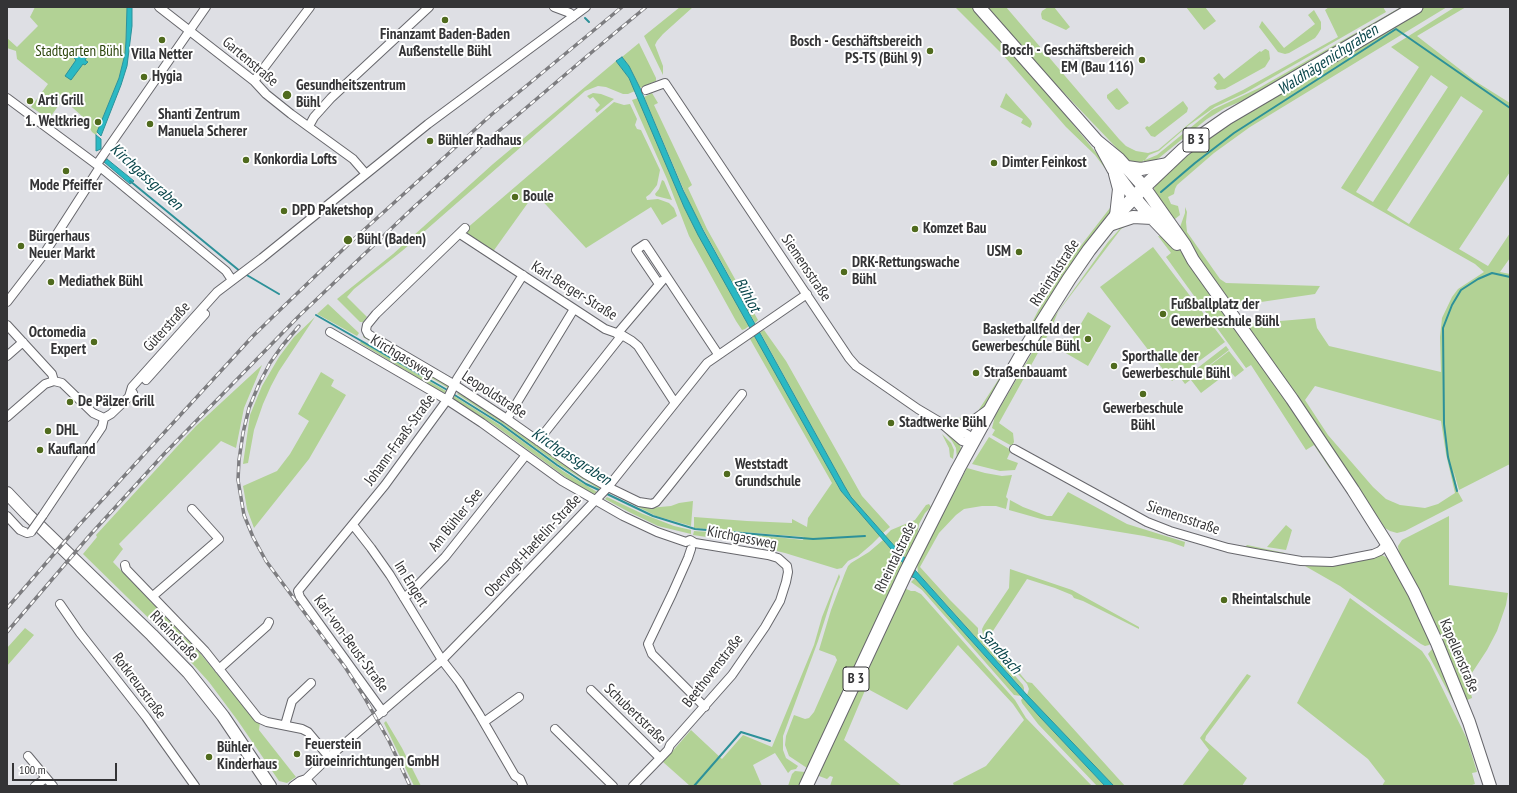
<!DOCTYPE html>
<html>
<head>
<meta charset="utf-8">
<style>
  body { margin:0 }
  #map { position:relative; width:1517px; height:793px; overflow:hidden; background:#dedfe4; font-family:"PT Sans Narrow",sans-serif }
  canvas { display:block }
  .frame { position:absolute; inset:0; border:8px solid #343436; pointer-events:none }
  .scale { position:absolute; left:12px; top:763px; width:105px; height:18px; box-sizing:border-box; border:2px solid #343436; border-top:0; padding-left:5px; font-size:12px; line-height:14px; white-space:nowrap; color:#343436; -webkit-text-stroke:3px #fff; paint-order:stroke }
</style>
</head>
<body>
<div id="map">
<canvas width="1517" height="793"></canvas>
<div class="frame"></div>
<div class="scale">100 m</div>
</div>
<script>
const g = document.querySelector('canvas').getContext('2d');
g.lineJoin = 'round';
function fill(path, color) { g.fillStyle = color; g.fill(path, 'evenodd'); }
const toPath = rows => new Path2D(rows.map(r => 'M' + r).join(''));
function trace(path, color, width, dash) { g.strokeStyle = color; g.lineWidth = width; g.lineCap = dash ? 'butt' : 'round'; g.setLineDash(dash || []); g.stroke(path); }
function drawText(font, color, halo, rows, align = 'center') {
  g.font = font + ' "PT Sans Narrow",sans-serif'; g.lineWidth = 4; g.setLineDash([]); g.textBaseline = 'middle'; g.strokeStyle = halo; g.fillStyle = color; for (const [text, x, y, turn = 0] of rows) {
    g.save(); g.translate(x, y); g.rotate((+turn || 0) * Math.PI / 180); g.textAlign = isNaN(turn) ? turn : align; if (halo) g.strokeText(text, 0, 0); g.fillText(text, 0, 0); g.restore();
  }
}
const green = toPath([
  [35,7,127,7,126,41,125,54,119,78,96,135,92,132,84,118,63,99,49,119,31,107,48,84,17,59,16,51,7,48,7,38,17,47,38,26,30,17],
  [680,7,693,7,663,34,657,41,655,45,663,66,663,75,644,36],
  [955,7,974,7,1032,71,1063,112,1107,166,1110,175,1095,155,1066,127,1003,55],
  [982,7,1006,7,1119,139,1126,146,1136,151,1148,153,1158,150,1210,106,1243,90,1338,37,1325,10,1329,7,1383,7,1386,12,1245,93,1215,107,1189,125,1159,151,1149,155,1145,160,1157,155,1212,110,1259,88,1401,7,1407,7,1254,96,1225,108,1207,119,1159,158,1149,164,1144,164,1144,160,1140,165,1130,162],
  [1048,7,1054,7,1070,27,1066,30,1042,19,1041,14,1042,11],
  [1186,7,1205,7,1216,21,1204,30],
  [1423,7,1447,7,1250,127,1214,153,1177,185,1175,189,1174,194,1168,197,1171,204,1178,206,1180,215,1175,219,1170,217,1155,194,1154,188,1158,181,1199,146,1243,114],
  [1455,7,1466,7,1417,36,1475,81,1510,103,1510,172,1459,249,1488,266,1510,233,1510,258,1500,272,1510,274,1510,464,1459,490,1453,469,1458,492,1463,501,1405,531,1397,533,1390,531,1385,528,1334,451,1246,324,1315,318,1317,328,1329,346,1441,372,1440,337,1442,318,1452,297,1458,289,1484,272,1475,264,1341,188,1419,67,1391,47],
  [1431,75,1448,87,1373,202,1356,192],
  [1461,96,1483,111,1409,224,1387,210],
  [1315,386,1441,421,1446,454,1455,493,1438,504,1425,508,1400,505,1386,499,1373,487,1328,435,1305,400],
  [1314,10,1321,22,1321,29,1318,34,1315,38,1289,53,1285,54,1278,52,1259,27,1262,21,1284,48,1315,24,1308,15],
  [639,43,656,78,656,81,640,88,629,66,622,57],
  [1265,49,1266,49,1269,51,1270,59,1265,67,1225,89,1217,90,1214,87,1217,83,1213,78,1219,73,1224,79,1260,51,1261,52],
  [616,61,629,78,635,91,628,94,623,94,606,87,598,86,585,91,402,251,354,289,347,297,367,317,363,322,360,322,337,299,393,254,493,164],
  [1117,88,1129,103,1119,110,1116,109,1107,98,1107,95],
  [593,93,601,94,614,99,597,113,595,110,600,105,593,97,590,99,587,96],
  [652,93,658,103,654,105,692,185,688,188,707,229,758,320,755,323,691,207,644,97],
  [1006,93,1031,121,1032,124,1030,128,1021,123,1023,119,1000,107],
  [638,98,684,207,749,326,745,329,742,330,736,321,689,236,667,179,632,100],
  [1183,101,1188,108,1187,112,1156,136,1155,137,1151,136,1145,128,1147,126,1149,127],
  [614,102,624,105,630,104,637,119,635,125,637,129,641,130,660,170,657,185,650,194,646,197,647,200,658,199,669,203,674,208,677,216,662,225,651,207,586,248,535,193,492,253,465,233,466,229],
  [662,180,664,181,672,200,656,196,655,194,659,189],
  [1113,204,1113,210,1019,347,1038,311,1069,261],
  [1185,207,1187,212,1186,222,1187,232,1220,279,1226,283,1320,286,1315,294,1234,306,1179,230,1185,213],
  [1139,218,1146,219,1155,223,1163,232,1157,230,1150,223,1140,221,1133,222,1121,229,1058,312,1049,333,999,423,1013,433,1014,442,1012,446,992,435,995,430,992,428,995,416,1049,324,1108,242,1126,222],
  [1158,236,1165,237,1177,247,1209,286,1334,466,1330,469,1314,445,1306,450,1251,365,1246,368,1166,257,1171,253],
  [1153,247,1225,342,1172,381,1100,287],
  [328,304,359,333,357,336,317,314],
  [1088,312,1111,326,1088,366,1064,352],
  [315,317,279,371,271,386,263,404,254,430,248,463,243,464,250,415,262,386,279,357,294,337],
  [764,330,786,361,862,496,890,527,883,533,851,497,845,487,760,332],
  [364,335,369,337,449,386,448,388,363,337],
  [755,336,841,491,880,536,872,544,858,556,848,561,842,568,837,569,785,553,740,542,693,535,694,531,758,535,803,540,804,537,694,528,694,517,747,521,792,523,792,519,807,527,808,518,832,483,750,339],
  [361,341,446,391,445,393,440,391,360,343],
  [1226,346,1229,350,1185,384,1182,380],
  [1229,351,1244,370,1235,377,1230,371,1201,393,1191,380],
  [1013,357,992,396,976,417,961,422,946,418,946,417,962,418,969,417,978,411],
  [262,365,244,408,236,448,221,441,119,544,123,549,113,562,200,653,254,719,260,722,259,730,296,777,287,783,279,781,238,721,209,682,171,640,83,554,97,537,96,535,196,426],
  [321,372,334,380,331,386,346,395,309,459,254,528,247,509,243,486,277,471,290,454,309,421,298,414],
  [458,393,505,421,558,460,601,486,599,489,558,464,503,424,457,394],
  [454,396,503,427,563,471,597,492,594,494,575,484,494,425,453,399],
  [941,428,960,445,961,449,957,459,956,448,952,441],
  [942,434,951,443,954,450,953,459,950,457,949,448],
  [989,437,1011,450,1007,459,1018,463,1015,470,1000,471,972,464],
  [967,468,985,473,1002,476,1012,475,1006,497,1008,499,1006,509,996,506,982,506,964,509,956,515,939,533,920,567,950,600,978,628,978,633,1023,685,1024,688,1024,691,918,573,917,563],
  [611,492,643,506,649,508,671,506,679,503,693,501,691,526,656,516,610,493],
  [1068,492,1127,524,1185,542,1184,547,1170,542,1144,536,1041,519,1009,510,1010,500,1023,507,1047,516,1052,516],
  [607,497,643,514,674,526,691,530,691,534,658,526,629,512,605,499],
  [929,504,931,507,925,513,919,524,917,537,910,554,908,554,905,558,885,536,891,530,915,520,926,505],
  [1449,516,1449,585,1508,593,1506,605,1497,631,1487,650,1468,679,1472,698,1467,700,1422,596,1399,554,1398,546,1402,540],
  [1286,525,1292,530,1286,550,1267,547],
  [883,540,903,563,901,569,801,786,788,786,792,774,795,771,805,772,807,768,789,756,785,745,786,736,794,715,805,719,809,718,814,712,837,660,835,656,819,650,831,610,845,573,848,566,851,563,869,552],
  [1247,545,1285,553,1281,554,1245,547],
  [1382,555,1391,560,1432,643,1429,645,1425,646,1421,644,1340,586,1305,566,1305,564],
  [1010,569,1072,590,1139,627,1139,629,1083,601,1074,598,1072,595,1055,588,1027,579,989,637,1027,682,1032,683,1125,786,1114,786,1027,695,1029,689,1027,684,983,635,982,629,984,625,1009,588],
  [839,574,840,577,834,591,818,641,783,736,783,750,786,758,798,766,796,769,791,770,788,773,775,753,753,765,762,786,690,786,663,762,691,730,722,759,743,735,772,747,814,645,822,617],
  [915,578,1021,696,1014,695,922,590,911,582],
  [904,588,911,591,915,591,921,594,1015,700,1026,718,1092,786,954,786,953,783,986,766,1024,720,1013,704,958,645,907,710,866,688,844,740,902,786,830,786,833,777,830,776,827,779,819,776,817,773],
  [1350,598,1422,651,1430,663,1467,739,1477,772,1472,773,1475,784,1469,786,1382,786,1385,781,1368,759,1297,703],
  [25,628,34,635,7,666,7,648],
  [1432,649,1434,649,1462,718,1428,654],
  [1247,674,1251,676,1206,736,1205,740,1247,778,1242,786,1182,786,1209,750,1200,738],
  [1023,698,1040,717,1105,786,1097,786,1038,724,1022,703,1021,700],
  [386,721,402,748,421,786,414,786,384,723]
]);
const water = toPath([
  [127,7,132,7,132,26,127,66,121,85,101,136,97,132,119,78,125,54,126,41,127,7],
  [82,53,87,57,85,60,88,62,85,65,83,64,71,80,65,76,76,60,74,58,77,54,80,56,82,53],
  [622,57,629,66,640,88,683,190,703,230,845,487,851,497,905,558,903,563,841,491,698,235,684,207,629,78,616,61,622,57],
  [96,135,101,139,101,149,96,151,96,135],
  [107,159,134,181,130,184,104,162,107,159],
  [915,570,1027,695,1114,786,1105,786,1040,717,915,578,912,577,915,570]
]);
const stream = toPath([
  [585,18,589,22],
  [130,181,241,272],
  [1161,192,1195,163,1234,133,1396,29,1510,108],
  [245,274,279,294],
  [316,315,449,391],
  [453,394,501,424,557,465,586,484,601,491],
  [1457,491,1448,457,1444,424,1443,328,1452,305,1461,290,1478,279,1492,273,1510,277],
  [605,493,653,516,695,529,813,539,865,536],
  [694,786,741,732,770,741]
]);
const street = toPath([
  [159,7,254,81,266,94,291,114,353,159,366,174],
  [554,7,570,13,573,17],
  [254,81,310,7],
  [646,90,665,83,849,358,856,366,918,409,940,422,952,425,963,432,968,435,972,444],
  [7,98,100,167,226,271,232,280],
  [309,126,314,117,331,98,429,7],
  [97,164,206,7],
  [465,228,376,314,367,325,366,330,368,334,455,385,507,419,585,474,608,487,639,502,652,504,656,502,669,486,742,394],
  [460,234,605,329,622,335,632,341,638,346,675,403],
  [659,284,636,250,645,244,718,354],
  [7,302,44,254,100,167],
  [7,325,52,374,54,381],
  [330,332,447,400,482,423,562,481,623,516,657,532,686,542,690,540,695,543,768,555,778,558,787,566,788,572,786,582,780,601,765,627,732,675,670,745,668,750,633,786],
  [617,334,662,281],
  [7,356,23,342],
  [146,380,205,314],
  [54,381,62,383,93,413,104,418,111,414,133,393],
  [129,397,132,387,217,292,262,258,428,124,586,7],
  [7,417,45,384,54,381],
  [507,419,574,309],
  [942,424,962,441,972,444],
  [953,425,963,424,972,421,987,410],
  [538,441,622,335],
  [1014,449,1147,522,1170,531,1228,548,1260,554,1301,561,1332,562,1373,554,1380,551,1387,544],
  [43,515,102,427,104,418],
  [7,516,20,530,27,533,31,532],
  [353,525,371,548,390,575,442,660,459,682,479,714,515,776,520,779,523,786],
  [691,549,688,558,672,594,648,644,652,654,705,707],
  [125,565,126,569,205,651,258,718,267,722,302,729,308,732,329,757],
  [153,596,219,539,192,509],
  [404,598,411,592,445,557,526,455],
  [60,604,80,633,146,717,195,786],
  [219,669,267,626,269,622],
  [591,690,660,758],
  [383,712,300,597,298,591,385,485,447,400,457,379,523,275],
  [484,722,519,697],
  [285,725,292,701,311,683],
  [555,729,613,786],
  [28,756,53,786],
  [306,779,312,786],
  [35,786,46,778],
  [293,786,300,781,306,779],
  [302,786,306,779,329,757,442,660,488,613,608,487,707,363,807,294]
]);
const secondary = toPath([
  [979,7,1097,141,1119,159,1144,187,1185,245,1193,260,1292,399,1353,490,1387,544,1414,593,1437,643,1469,722,1490,786],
  [1101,147,1113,169,1134,197,1152,218,1177,244],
  [1127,167,1141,169,1168,164],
  [1115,174,1119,189,1116,216],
  [1109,225,1133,217,1152,218],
  [7,493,27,514,152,635,188,672,223,716,270,786]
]);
const primary = toPath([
  [806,786,906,572,958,469,993,405,1022,354,1069,279,1089,250,1116,216,1144,187,1183,150,1204,134,1227,118,1416,7]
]);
const rail = toPath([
  [299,326,282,346,270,363,259,384,249,408,243,433,239,460,238,480,244,515,253,537,266,561,345,667,363,695,389,741,410,786],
  [7,608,80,524,253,336,285,305,355,238,491,115,622,7],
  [7,632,90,535,164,454,299,316,415,206,487,141,586,57,646,7]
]);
const streetBridge = toPath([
  [31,532,43,515]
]);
const markers = [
  [445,20,4,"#506b1e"],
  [162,40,4,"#506b1e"],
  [930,51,4,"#506b1e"],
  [1142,60,4,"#506b1e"],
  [144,77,4,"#506b1e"],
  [287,95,5,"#506b1e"],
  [30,101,4,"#506b1e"],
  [98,122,4,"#506b1e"],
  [150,124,4,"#506b1e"],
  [430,141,4,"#506b1e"],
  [246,160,4,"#506b1e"],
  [994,163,4,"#506b1e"],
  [66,171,4,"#506b1e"],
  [515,197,4,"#506b1e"],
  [284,211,4,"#506b1e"],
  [915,229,4,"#506b1e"],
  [348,240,5,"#506b1e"],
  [21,246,4,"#506b1e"],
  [1019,252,4,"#506b1e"],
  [844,272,4,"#506b1e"],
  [51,282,4,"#506b1e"],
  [1163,314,4,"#506b1e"],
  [1088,339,4,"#506b1e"],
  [94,342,4,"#506b1e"],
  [1114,366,4,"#506b1e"],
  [976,373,4,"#506b1e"],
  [1143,394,4,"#506b1e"],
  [70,402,4,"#506b1e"],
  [891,423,4,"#506b1e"],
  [48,431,4,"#506b1e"],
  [40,450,4,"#506b1e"],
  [727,474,4,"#506b1e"],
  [1224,600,4,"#506b1e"],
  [297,754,4,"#506b1e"],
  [209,757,4,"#506b1e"]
];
const shields = [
  [1196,140,26],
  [856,679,26]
];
const shieldNames = [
  ["B 3",1196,140],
  ["B 3",856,679]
];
const poiNames = [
  ["Finanzamt Baden-Baden",445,35,"center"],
  ["Außenstelle Bühl",445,52,"center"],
  ["Bosch - Geschäftsbereich",922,42,"right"],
  ["PS-TS (Bühl 9)",922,59,"right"],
  ["Bosch - Geschäftsbereich",1134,51,"right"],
  ["EM (Bau 116)",1134,68,"right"],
  ["Villa Netter",162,55,"center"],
  ["Hygia",152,77],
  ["Gesundheitszentrum",296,86],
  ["Bühl",296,103],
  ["Arti Grill",38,101],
  ["Shanti Zentrum",158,115],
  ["Manuela Scherer",158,132],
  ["1. Weltkrieg",90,122,"right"],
  ["Bühler Radhaus",438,141],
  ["Konkordia Lofts",254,160],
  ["Dimter Feinkost",1002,163],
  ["Mode Pfeiffer",66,186,"center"],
  ["Boule",523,197],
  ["DPD Paketshop",292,211],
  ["Komzet Bau",923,229],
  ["Bürgerhaus",29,237],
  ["Neuer Markt",29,254],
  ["Bühl (Baden)",357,240],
  ["USM",1011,252,"right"],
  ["DRK-Rettungswache",852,263],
  ["Bühl",852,280],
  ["Mediathek Bühl",59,282],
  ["Fußballplatz der",1171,305],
  ["Gewerbeschule Bühl",1171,322],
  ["Basketballfeld der",1080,330,"right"],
  ["Gewerbeschule Bühl",1080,347,"right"],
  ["Octomedia",86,333,"right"],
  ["Expert",86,350,"right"],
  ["Sporthalle der",1122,357],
  ["Gewerbeschule Bühl",1122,374],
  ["Straßenbauamt",984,373],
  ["De Pälzer Grill",78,402],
  ["Gewerbeschule",1143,409,"center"],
  ["Bühl",1143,426,"center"],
  ["Stadtwerke Bühl",899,423],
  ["DHL",56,431],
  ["Kaufland",48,450],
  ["Weststadt",735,465],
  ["Grundschule",735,482],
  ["Rheintalschule",1232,600],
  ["Feuerstein",305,745],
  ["Büroeinrichtungen GmbH",305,762],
  ["Bühler",217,748],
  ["Kinderhaus",217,765]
];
const parkNames = [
  ["Stadtgarten Bühl",79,52]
];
const streetNames = [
  ["Gartenstraße",250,62,40],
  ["Siemensstraße",806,268,56],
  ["Rheintalstraße",1055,273,-57],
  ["Karl-Berger-Straße",574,291,32],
  ["Güterstraße",167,327,-48],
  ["Kirchgassweg",402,357,31],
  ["Leopoldstraße",494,395,33],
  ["Johann-Fraaß-Straße",400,440,-54],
  ["Siemensstraße",1183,518,19],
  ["Am Bühler See",456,520,-51],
  ["Kirchgassweg",742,538,11],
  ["Obervogt-Haefelin-Straße",533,546,-47],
  ["Rheintalstraße",896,557,-64],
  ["Im Engert",411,584,58],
  ["Rheinstraße",174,636,46],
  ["Karl-von-Beust-Straße",351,644,54],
  ["Kapellenstraße",1459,656,67],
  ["Beethovenstraße",713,671,-52],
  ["Rotkreuzstraße",139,686,53],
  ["Schubertstraße",635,714,44]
];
const waterNames = [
  ["Waldhägenichgraben",1328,60,-33],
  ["Kirchgassgraben",146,177,42],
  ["Bühlot",747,295,61],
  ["Kirchgassgraben",571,457,33],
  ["Sandbach",1000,652,48]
];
fill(green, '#b2d295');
fill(water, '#2ab9c4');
trace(water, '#2d9199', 1);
trace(stream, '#2d9199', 2);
trace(street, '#67676c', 10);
trace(secondary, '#67676c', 14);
trace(primary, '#67676c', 15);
trace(street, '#fff', 8);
trace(secondary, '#fff', 12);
trace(primary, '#fff', 13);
trace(rail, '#7d7d80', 3.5);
trace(rail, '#fff', 2, [6]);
trace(streetBridge, '#67676c', 10, []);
trace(streetBridge, '#fff', 8);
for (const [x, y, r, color] of markers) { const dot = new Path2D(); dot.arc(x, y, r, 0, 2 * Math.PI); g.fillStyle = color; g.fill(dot); trace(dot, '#fff', 1.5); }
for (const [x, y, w] of shields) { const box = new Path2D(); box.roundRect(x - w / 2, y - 12, w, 24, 3); g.fillStyle = '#fff'; g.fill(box); trace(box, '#343436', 1); }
drawText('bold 14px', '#343436', null, shieldNames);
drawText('bold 15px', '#343436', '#fff', poiNames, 'left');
drawText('15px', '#2d460d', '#fff', parkNames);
drawText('15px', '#343436', '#fff', streetNames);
drawText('italic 16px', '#0b474c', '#fff', waterNames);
</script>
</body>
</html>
